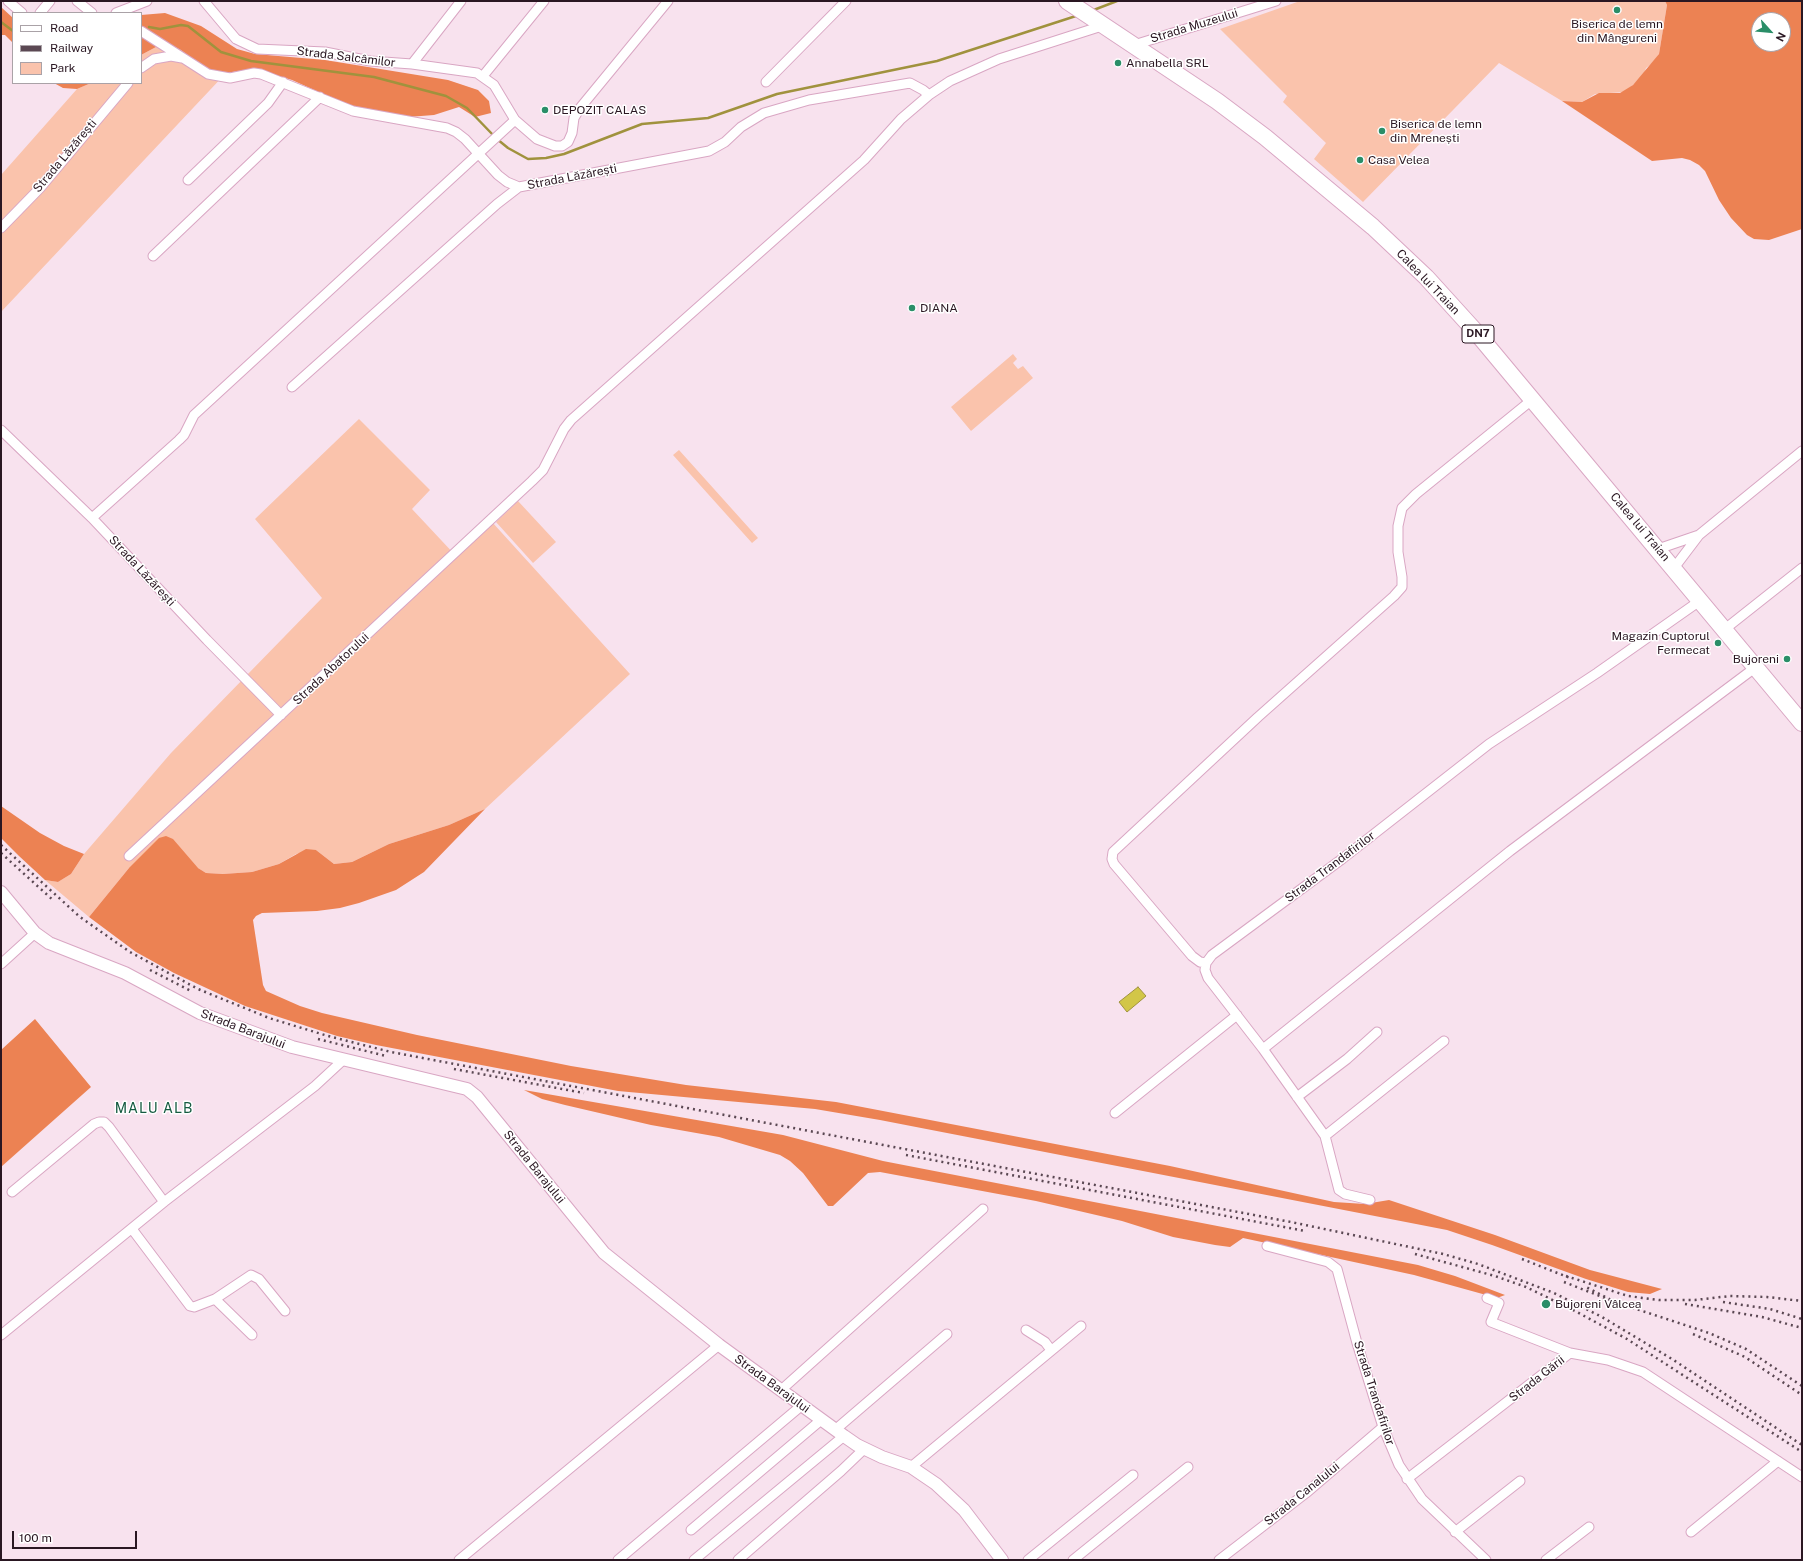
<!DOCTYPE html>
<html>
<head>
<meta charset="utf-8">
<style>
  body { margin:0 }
  #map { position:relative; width:1803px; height:1561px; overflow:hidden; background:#f8e2ee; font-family:"Public Sans",sans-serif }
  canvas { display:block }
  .frame { position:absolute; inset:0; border:2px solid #2a1722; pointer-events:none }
  .legend { position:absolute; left:12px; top:12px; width:130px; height:72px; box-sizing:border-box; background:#fff; border:1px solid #aaa2a7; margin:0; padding:5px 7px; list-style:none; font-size:12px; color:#2a1722 }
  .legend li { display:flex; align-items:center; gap:8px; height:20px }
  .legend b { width:20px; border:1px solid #aaa2a7 }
  .north { position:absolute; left:1751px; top:12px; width:40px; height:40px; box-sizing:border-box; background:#fff; border:1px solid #aaa2a7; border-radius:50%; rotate:117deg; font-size:11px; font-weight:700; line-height:16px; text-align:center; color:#2a1722 }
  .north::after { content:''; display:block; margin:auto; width:14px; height:18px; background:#2a8e68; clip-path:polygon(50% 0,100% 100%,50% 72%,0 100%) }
  .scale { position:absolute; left:12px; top:1531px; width:125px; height:18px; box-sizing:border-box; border:2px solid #2a1722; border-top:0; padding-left:5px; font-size:12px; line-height:14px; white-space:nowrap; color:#2a1722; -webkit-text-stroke:3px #fff; paint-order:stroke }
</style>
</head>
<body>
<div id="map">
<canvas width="1803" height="1561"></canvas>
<div class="frame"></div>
<ul class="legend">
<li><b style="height:5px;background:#fff"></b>Road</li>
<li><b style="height:5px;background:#5b4853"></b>Railway</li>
<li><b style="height:11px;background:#fac3ac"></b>Park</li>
</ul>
<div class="north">N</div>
<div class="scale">100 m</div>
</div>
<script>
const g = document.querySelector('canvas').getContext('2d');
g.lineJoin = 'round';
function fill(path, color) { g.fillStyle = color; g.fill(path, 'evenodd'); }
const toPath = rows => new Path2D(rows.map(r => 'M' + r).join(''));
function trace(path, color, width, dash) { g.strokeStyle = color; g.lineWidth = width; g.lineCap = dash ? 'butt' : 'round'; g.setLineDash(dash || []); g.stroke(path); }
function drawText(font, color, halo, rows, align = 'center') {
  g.font = font + ' "Public Sans",sans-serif'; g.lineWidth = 3; g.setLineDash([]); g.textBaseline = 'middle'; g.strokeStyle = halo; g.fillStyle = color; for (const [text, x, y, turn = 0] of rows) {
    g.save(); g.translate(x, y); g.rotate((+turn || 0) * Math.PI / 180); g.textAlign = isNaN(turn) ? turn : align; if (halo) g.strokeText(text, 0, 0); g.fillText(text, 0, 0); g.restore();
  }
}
const green = toPath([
  [1300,1,1665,1,1667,5,1659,54,1655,61,1646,68,1643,76,1625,92,1595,94,1582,102,1562,101,1499,63,1363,202,1314,159,1326,143,1283,102,1287,96,1220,29],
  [173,46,181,49,200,65,226,73,1,312,1,175,77,89,91,83,141,83,141,55,156,47],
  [1013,354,1017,359,1013,363,1018,369,1023,366,1033,378,971,431,951,407],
  [359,419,430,490,412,509,456,556,492,522,630,674,485,809,449,825,389,844,352,862,334,864,316,850,296,854,279,864,252,872,223,874,206,873,198,868,129,868,89,917,45,880,58,882,71,874,84,854,171,753,322,598,255,519],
  [679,450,758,538,752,543,673,455],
  [518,501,556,542,533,563,496,522]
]);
const forest = toPath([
  [1665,1,1802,1,1802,229,1769,240,1754,239,1747,235,1731,218,1719,200,1705,171,1699,165,1690,160,1682,158,1652,161,1562,101,1582,102,1599,93,1620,93,1633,85,1659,54,1667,5],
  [1759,20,1783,20,1783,44,1759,44],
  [1,7,13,18,13,43,5,35,1,35],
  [165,13,201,26,237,49,255,54,325,60,448,80,478,90,489,101,491,113,475,117,459,107,434,115,408,117,373,111,350,106,292,80,266,72,246,70,226,73,214,72,200,65,181,50,173,46,156,47,141,55,141,15],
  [54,83,91,83,77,89,63,88],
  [1,806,40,833,64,846,84,854,71,874,58,882,45,880,19,856,1,838],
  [485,809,424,872,396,890,359,903,340,908,317,911,262,913,256,916,253,920,263,985,266,991,300,1006,322,1013,417,1035,571,1066,686,1085,836,1102,1170,1166,1334,1202,1365,1204,1389,1200,1495,1235,1590,1270,1662,1289,1650,1294,1628,1292,1586,1279,1492,1245,1447,1230,880,1120,815,1109,618,1091,376,1045,337,1036,245,1006,174,973,136,952,89,917,129,868,159,838,166,836,173,839,198,868,206,873,223,874,252,872,279,864,306,849,316,850,334,864,352,862,389,844,449,825],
  [35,1019,91,1087,1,1167,1,1050],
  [524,1090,783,1135,883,1161,1418,1265,1455,1276,1505,1295,1497,1298,1414,1275,1243,1238,1230,1247,1215,1245,1173,1237,1122,1221,1036,1201,880,1172,868,1173,833,1206,828,1206,803,1173,790,1161,780,1155,719,1137,651,1125,565,1105,542,1099]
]);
const water = toPath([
  [1138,987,1146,996,1127,1012,1119,1002,1138,987]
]);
const stream = toPath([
  [1091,11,1117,1],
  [1,22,13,31],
  [149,27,160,29,181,25,188,26,221,52,251,61,374,77,446,96,467,108,494,136],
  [497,139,508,148,528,159,546,158,564,154,642,124,708,118,777,94,937,61,1079,15]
]);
const minor = toPath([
  [8,1,22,13],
  [77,1,92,13],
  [204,1,236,39,257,49,325,52,370,61,412,64,477,73,494,85,515,120,537,139,555,146,562,146,568,142,572,133,574,118,580,108,668,1],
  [40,13,50,1],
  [116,13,147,1],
  [141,31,208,74,230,78,254,73,261,74,353,111,447,128,456,132,465,139,498,175,507,182,519,187,709,151,725,142,741,127,764,113,809,100,910,83,923,90,929,95],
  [1134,45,1276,1],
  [412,64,461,1],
  [141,68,154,59,171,56,182,58],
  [483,76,544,1],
  [766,82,846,1],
  [188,180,268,103,283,82],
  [1,228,40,188,128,83],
  [153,256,320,97],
  [292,387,497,204,519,187],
  [1,430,92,518,207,640,281,715],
  [92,518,179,440,184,435,194,415,515,120],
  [1658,549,1699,535],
  [1674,568,1699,535,1802,451],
  [1725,629,1802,568],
  [129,856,532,481,543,470,564,429,571,420,864,160,901,119,929,95,950,81,999,59,1105,25],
  [1206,963,1200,962,1192,956,1114,864,1112,859,1113,852,1258,717,1394,596,1402,587,1402,577,1398,552,1398,526,1402,508,1416,494,1533,399],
  [1,964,35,933],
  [1263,1049,1510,851,1756,667],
  [1297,1097,1347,1059,1377,1032],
  [1115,1113,1237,1015],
  [1325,1136,1444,1041],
  [12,1192,94,1124,99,1122,104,1122,109,1127,164,1202],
  [1370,1200,1345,1194,1339,1190,1325,1136,1263,1049,1208,978,1205,970,1206,963,1212,955,1342,859,1489,744,1597,673,1701,600],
  [132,1229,190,1306,194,1307,215,1299,251,1275,259,1279,285,1311],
  [1267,1246,1328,1262,1337,1269,1357,1343,1383,1427,1399,1465,1422,1499,1486,1560],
  [1487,1298,1499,1303,1491,1322,1570,1353],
  [215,1299,252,1335],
  [1026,1330,1045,1342,1051,1350],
  [1,1335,164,1202,315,1086,342,1061],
  [780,1391,983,1209],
  [835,1430,947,1334],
  [911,1467,1081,1326],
  [1407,1479,1570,1353,1608,1360,1643,1372,1802,1477],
  [691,1530,821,1420],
  [1455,1532,1520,1481],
  [1691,1532,1778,1461],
  [459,1560,719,1345],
  [618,1560,801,1406],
  [694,1560,844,1436],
  [738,1560,841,1471,864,1449],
  [1028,1560,1133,1475],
  [1073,1560,1188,1467],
  [1219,1560,1306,1493,1383,1427],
  [1546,1560,1589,1527]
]);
const tertiary = toPath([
  [1,892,35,933,49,943,125,973,200,1013,292,1047,467,1089,477,1097,604,1253,719,1345,844,1436,857,1445,882,1457,911,1467,936,1484,964,1510,1002,1560]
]);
const trunk = toPath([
  [1067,1,1217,101,1265,137,1373,227,1426,277,1475,331,1520,385,1802,723]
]);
const rail = toPath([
  [1,845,80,917,130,952,198,989,269,1018,328,1036,391,1052,1291,1222,1443,1254,1478,1264,1554,1293,1602,1317,1672,1359,1802,1445],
  [1,853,54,901],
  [150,970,191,991],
  [318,1039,386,1056],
  [454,1069,584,1093],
  [906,1155,1305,1231],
  [1415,1254,1495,1276,1526,1287,1575,1311,1627,1339,1802,1452],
  [1522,1259,1570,1278],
  [1566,1276,1628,1296,1659,1300,1695,1300,1730,1296,1767,1297,1802,1301],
  [1564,1282,1615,1302,1586,1287],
  [1615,1302,1709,1333,1746,1349,1802,1386],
  [1723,1302,1770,1309,1802,1319],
  [1685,1304,1762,1317,1802,1328],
  [1693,1334,1745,1357,1802,1395]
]);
const markers = [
  [1617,10,4,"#2a8e68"],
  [1118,63,4,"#2a8e68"],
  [545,110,4,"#2a8e68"],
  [1382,131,4,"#2a8e68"],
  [1360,160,4,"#2a8e68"],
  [912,308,4,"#2a8e68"],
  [1718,643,4,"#2a8e68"],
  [1787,659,4,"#2a8e68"],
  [1546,1304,5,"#2a8e68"]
];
const shields = [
  [1478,334,32]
];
const shieldNames = [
  ["DN7",1478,334]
];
const poiNames = [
  ["Biserica de lemn",1617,24,"center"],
  ["din Mângureni",1617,38,"center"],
  ["Annabella SRL",1126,63],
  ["DEPOZIT CALAS",553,110],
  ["Biserica de lemn",1390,124],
  ["din Mrenești",1390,138],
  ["Casa Velea",1368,160],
  ["DIANA",920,308],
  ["Magazin Cuptorul",1710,636,"right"],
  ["Fermecat",1710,650,"right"],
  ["Bujoreni",1779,659,"right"],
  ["Bujoreni Vâlcea",1555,1304]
];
const streetNames = [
  ["Strada Muzeului",1194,26,-17],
  ["Strada Salcâmilor",346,57,7],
  ["Strada Lăzărești",65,156,-50],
  ["Strada Lăzărești",572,177,-11],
  ["Calea lui Traian",1428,282,46],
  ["Calea lui Traian",1640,527,50],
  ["Strada Lăzărești",142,571,47],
  ["Strada Abatorului",331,669,-43],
  ["Strada Trandafirilor",1330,867,-37],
  ["Strada Barajului",243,1029,21],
  ["Strada Barajului",534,1167,51],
  ["Strada Gării",1537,1379,-38],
  ["Strada Barajului",772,1384,36],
  ["Strada Trandafirilor",1374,1393,72],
  ["Strada Canalului",1302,1494,-39]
];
const quarterNames = [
  ["MALU ALB",154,1109]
];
fill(green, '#fac3ac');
fill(forest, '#ec8253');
fill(water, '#d2c648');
trace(water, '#a0923d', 1);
trace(stream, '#a0923d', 2.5);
trace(minor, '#d9a6c3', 11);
trace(tertiary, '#d9a6c3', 14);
trace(trunk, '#d9a6c3', 18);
trace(minor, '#fff', 9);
trace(tertiary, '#fff', 12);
trace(trunk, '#fff', 16);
trace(rail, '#5b4853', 2.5, [2, 4]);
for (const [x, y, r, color] of markers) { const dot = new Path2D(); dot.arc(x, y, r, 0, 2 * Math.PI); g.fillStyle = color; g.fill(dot); trace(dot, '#fff', 1.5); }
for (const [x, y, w] of shields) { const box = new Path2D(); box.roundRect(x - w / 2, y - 9, w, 18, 3); g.fillStyle = '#fff'; g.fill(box); trace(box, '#2a1722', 1); }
drawText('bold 11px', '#2a1722', null, shieldNames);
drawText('12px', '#2a1722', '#fff', poiNames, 'left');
drawText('12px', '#2a1722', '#fff', streetNames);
g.letterSpacing = '1px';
drawText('14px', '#155b41', '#fff', quarterNames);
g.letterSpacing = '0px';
</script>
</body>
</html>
